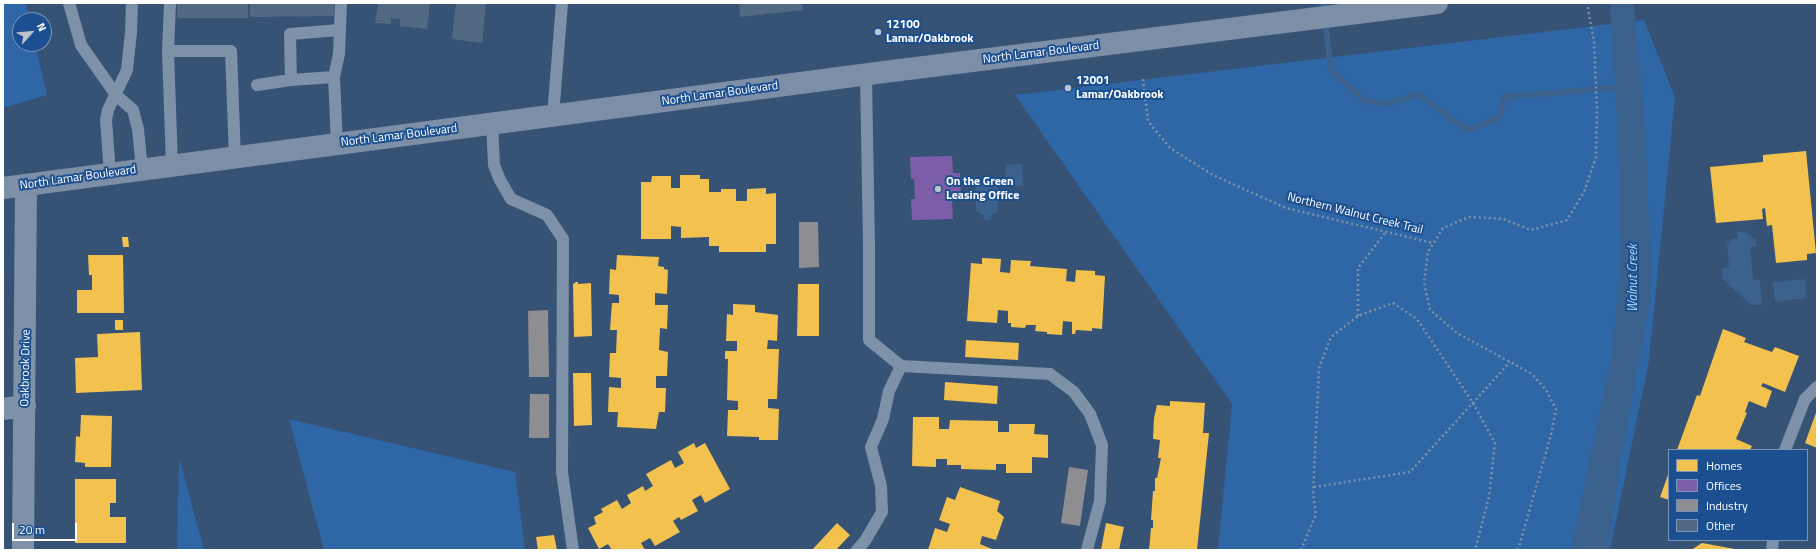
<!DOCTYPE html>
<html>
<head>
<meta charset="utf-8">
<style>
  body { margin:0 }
  #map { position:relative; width:1820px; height:553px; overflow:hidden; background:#365274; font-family:"Titillium Web",sans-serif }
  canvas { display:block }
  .frame { position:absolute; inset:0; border:4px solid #fff; pointer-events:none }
  .legend { position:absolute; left:1668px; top:449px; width:140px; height:92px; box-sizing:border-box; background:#1b4f8f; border:1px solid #7695bc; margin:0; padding:5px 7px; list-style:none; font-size:12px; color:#fff }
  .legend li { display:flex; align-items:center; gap:8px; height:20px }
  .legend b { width:20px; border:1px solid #7695bc }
  .north { position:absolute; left:12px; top:12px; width:40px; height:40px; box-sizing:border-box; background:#1b4f8f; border:1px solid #7695bc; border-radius:50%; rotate:63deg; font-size:11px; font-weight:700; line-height:16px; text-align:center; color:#fff }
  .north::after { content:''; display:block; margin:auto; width:14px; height:18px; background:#b9c2ce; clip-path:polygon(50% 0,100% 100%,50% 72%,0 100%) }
  .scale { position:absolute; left:12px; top:523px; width:65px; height:18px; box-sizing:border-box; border:2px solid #fff; border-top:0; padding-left:5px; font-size:12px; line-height:14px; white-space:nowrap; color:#fff; -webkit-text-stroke:3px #1b4f8f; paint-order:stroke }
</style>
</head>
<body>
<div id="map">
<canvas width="1820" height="553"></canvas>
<div class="frame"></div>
<ul class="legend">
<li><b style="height:11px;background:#f2c14e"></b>Homes</li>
<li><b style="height:11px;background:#7b5ea7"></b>Offices</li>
<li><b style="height:11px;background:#8d8d92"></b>Industry</li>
<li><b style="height:11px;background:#526984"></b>Other</li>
</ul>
<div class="north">N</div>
<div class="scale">20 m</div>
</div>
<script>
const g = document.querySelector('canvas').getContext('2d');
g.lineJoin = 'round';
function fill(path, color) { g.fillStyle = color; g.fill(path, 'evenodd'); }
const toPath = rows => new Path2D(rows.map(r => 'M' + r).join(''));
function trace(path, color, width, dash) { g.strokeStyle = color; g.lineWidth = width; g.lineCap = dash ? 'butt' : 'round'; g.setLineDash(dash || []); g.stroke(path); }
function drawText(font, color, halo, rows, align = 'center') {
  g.font = font + ' "Titillium Web",sans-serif'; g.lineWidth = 4; g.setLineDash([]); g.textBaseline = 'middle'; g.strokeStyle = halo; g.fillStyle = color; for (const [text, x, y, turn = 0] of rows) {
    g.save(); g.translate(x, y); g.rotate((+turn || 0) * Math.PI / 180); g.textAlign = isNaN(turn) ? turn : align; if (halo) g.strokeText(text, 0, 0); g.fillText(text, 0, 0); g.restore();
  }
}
const green = toPath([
  [3,3,26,3,29,20,20,20,20,44,35,44,47,95,3,108],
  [1644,20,1675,97,1649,361,1610,550,1218,550,1232,404,1015,95],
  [289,419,515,472,525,550,324,550],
  [179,457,204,550,177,550]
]);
const water = toPath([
  [1610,3,1633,3,1635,17,1645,129,1652,290,1620,465,1608,550,1571,550,1612,354,1621,258,1618,134],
  [1022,164,1023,186,1006,187,1005,165],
  [998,179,998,212,991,215,991,220,986,221,984,219,983,215,976,211,975,180],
  [1745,231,1756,239,1756,247,1750,247,1753,280,1760,279,1762,305,1751,305,1723,279,1722,268,1729,268,1727,244,1731,239,1738,238,1737,232],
  [1805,279,1806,298,1775,302,1773,282]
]);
const homes = toPath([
  [1806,151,1816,253,1807,254,1807,260,1776,263,1772,225,1767,226,1765,208,1762,209,1763,219,1716,223,1710,167,1763,162,1763,155],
  [680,175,700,175,700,179,709,179,709,192,721,192,721,189,736,189,736,201,747,201,747,189,766,188,766,194,776,193,776,244,766,244,766,252,719,252,719,246,709,246,709,237,681,238,681,227,671,226,671,239,641,239,641,182,651,182,652,176,671,176,671,188,680,188],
  [122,237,128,237,129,247,123,247],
  [88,255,123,255,124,313,77,313,77,290,92,290,92,275,89,275],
  [617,255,659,257,658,266,664,267,664,269,668,270,667,294,655,293,655,305,668,305,667,329,660,328,659,350,668,352,667,376,656,376,656,388,666,388,665,412,659,412,656,429,617,427,618,412,608,412,609,387,621,388,621,378,609,377,610,353,616,353,617,330,610,330,612,303,619,303,619,295,609,294,610,269,616,270],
  [982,258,1001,259,1000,272,1010,273,1011,260,1031,261,1030,266,1067,269,1066,281,1075,282,1076,270,1095,271,1095,275,1105,276,1102,329,1092,328,1092,331,1076,330,1075,334,1072,334,1072,322,1063,321,1062,335,1047,334,1047,332,1035,331,1036,325,1026,325,1025,328,1011,327,1011,323,1008,323,1008,311,998,310,997,323,967,321,971,263,982,264],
  [576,282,578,282,578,284,591,283,592,336,574,337,573,284],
  [798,284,819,284,819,336,797,336],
  [733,304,755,305,755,312,778,315,777,341,768,340,767,349,779,349,777,399,768,399,768,408,779,409,778,440,759,440,759,437,727,436,728,410,738,410,738,401,727,400,728,359,725,359,725,351,737,351,737,341,726,341,727,314,733,315],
  [115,320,123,320,123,330,115,330],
  [1723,329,1746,338,1744,342,1772,352,1775,347,1799,356,1785,392,1763,383,1761,386,1772,391,1766,408,1749,401,1745,412,1747,413,1736,439,1752,446,1750,450,1677,450,1697,395,1700,396],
  [140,332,142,390,76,393,75,358,98,357,97,334],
  [966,340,1019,343,1018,360,965,357],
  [573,373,591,373,592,425,574,426],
  [945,382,998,386,997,404,944,400],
  [1170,401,1205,403,1203,433,1209,433,1197,550,1149,550,1151,528,1153,528,1153,520,1151,520,1153,491,1155,491,1155,478,1157,478,1161,458,1158,458,1160,440,1153,439,1154,418,1157,405,1170,406],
  [1817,410,1817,448,1805,443],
  [81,415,112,416,111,467,85,467,85,463,75,462,76,436,80,437],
  [913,417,939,417,939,429,949,429,950,420,998,421,998,432,1009,432,1009,424,1035,424,1034,434,1048,435,1048,458,1032,457,1032,473,1006,473,1006,464,996,464,996,470,961,469,961,465,947,465,947,459,936,459,936,467,912,466],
  [694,443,696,448,705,443,730,489,705,503,701,495,692,500,698,511,681,520,679,517,673,521,680,532,655,546,650,538,641,543,645,550,612,550,608,544,599,549,588,528,596,524,594,517,603,512,601,509,617,500,622,509,631,503,627,495,643,486,645,491,653,486,646,474,671,460,675,468,684,463,678,452],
  [1669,472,1669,500,1660,497],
  [75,479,116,479,116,503,110,503,110,517,126,517,126,543,75,543],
  [960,487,1000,501,997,511,1004,517,996,540,982,536,980,544,992,549,992,550,928,550,935,528,947,532,950,524,939,520,947,497,955,500],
  [837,523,850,535,836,550,812,550],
  [1106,523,1124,527,1119,550,1101,550],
  [554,535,557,550,538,550,536,537],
  [1702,543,1735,549,1735,550,1691,550]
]);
const offices = toPath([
  [952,156,953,173,960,173,961,200,952,200,953,219,912,220,911,199,915,199,914,179,911,179,910,157]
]);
const industry = toPath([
  [799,222,818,222,819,267,799,268],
  [548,310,549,377,529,377,528,311],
  [530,394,549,394,549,438,529,438],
  [1069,467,1088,470,1080,526,1061,523]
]);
const stream = toPath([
  [1323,3,1331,70,1365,101,1389,104,1418,94,1467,130,1499,118,1505,97,1623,87]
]);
const building = toPath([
  [177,3,248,3,248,18,177,18],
  [250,3,334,3,334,16,250,17],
  [378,3,430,3,427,29,400,26,400,19,391,18,391,24,375,23],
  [456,3,486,3,482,43,452,39],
  [739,3,802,3,803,10,740,17]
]);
const path = toPath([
  [1143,79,1148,121,1170,148,1213,175,1286,208,1433,243],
  [1358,316,1358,268,1385,233],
  [1314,487,1410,472,1510,362],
  [1301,550,1316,514,1313,494,1319,368,1331,337,1358,316,1393,303,1417,319,1473,403,1495,443,1489,497,1475,550],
  [1518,550,1551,435,1556,409,1546,390,1532,374,1457,333,1430,310,1424,282,1428,252,1443,228,1469,217,1503,219,1531,230,1567,220,1584,192,1596,157,1597,110,1594,42,1587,3]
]);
const service = toPath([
  [69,3,81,45,116,95,133,110,138,129,142,170],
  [168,51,170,3],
  [866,75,869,246,869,340,901,366,1050,374,1074,392,1090,414,1102,445,1100,501,1087,550],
  [291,80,290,34,339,30],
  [257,85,291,80,334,77],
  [553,116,562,3],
  [492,124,494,165,500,180,511,199,547,215,563,239,562,472,573,550],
  [337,144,334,77,339,54,341,3],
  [172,166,168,51,231,51,235,158],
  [110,174,106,120,108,110,127,70,131,32,132,3],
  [1785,450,1805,399,1817,387],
  [857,550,865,541,882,512,881,486,871,447,883,419,889,391,901,366],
  [1772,550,1773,540]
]);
const minor = toPath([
  [3,409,25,406],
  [23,550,26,185]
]);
const primary = toPath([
  [3,188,884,72,1437,3]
]);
const markers = [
  [878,32,4,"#b9c2ce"],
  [1068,88,4,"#b9c2ce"],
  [938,189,4,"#b9c2ce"]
];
const poiNames = [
  ["12100",886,25],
  ["Lamar/Oakbrook",886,39],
  ["12001",1076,81],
  ["Lamar/Oakbrook",1076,95],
  ["On the Green",946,182],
  ["Leasing Office",946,196]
];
const streetNames = [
  ["North Lamar Boulevard",1041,53,-7],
  ["North Lamar Boulevard",720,94,-8],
  ["North Lamar Boulevard",399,136,-7],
  ["North Lamar Boulevard",78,178,-8],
  ["Northern Walnut Creek Trail",1355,214,14],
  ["Oakbrook Drive",26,368,-89]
];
const waterNames = [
  ["Walnut Creek",1634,278,-90]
];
fill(green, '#2f66a5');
fill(water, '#3b618d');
fill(homes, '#f2c14e');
fill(offices, '#7b5ea7');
fill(industry, '#8d8d92');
trace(stream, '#3b618d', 6);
fill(building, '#526984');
trace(path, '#7d92a8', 2.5, [2, 3]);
trace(service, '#7d92a8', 12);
trace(minor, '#7d92a8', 22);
trace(primary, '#7d8ea7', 22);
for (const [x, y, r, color] of markers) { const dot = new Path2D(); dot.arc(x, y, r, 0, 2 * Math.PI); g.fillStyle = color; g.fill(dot); trace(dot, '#1b4f8f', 1.5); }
drawText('bold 12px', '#fff', '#1b4f8f', poiNames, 'left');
drawText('12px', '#fff', '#1b4f8f', streetNames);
drawText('italic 13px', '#b5d3f5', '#1b4f8f', waterNames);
</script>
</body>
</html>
